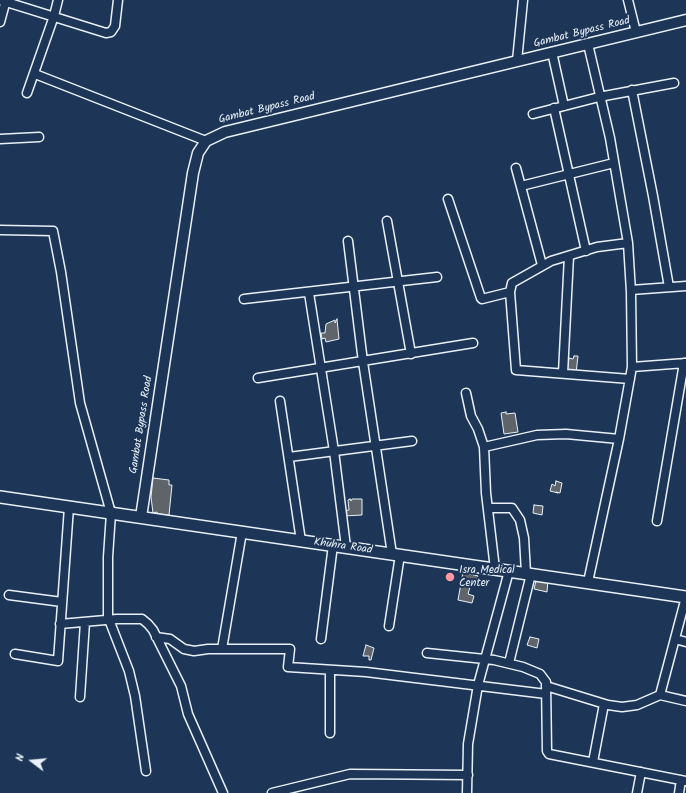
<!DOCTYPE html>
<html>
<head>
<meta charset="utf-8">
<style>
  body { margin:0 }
  #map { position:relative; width:686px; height:793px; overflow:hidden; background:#1d3557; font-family:Kalam,sans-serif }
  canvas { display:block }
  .north { position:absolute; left:12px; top:741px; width:40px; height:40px; -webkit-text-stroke:3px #1d3557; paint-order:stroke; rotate:286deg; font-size:11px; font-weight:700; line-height:16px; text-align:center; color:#e8f1f8 }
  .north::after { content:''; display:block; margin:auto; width:14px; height:18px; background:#e8f1f8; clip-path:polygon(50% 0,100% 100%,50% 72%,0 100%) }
</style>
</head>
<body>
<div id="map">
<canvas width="686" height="793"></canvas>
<div class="north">N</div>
</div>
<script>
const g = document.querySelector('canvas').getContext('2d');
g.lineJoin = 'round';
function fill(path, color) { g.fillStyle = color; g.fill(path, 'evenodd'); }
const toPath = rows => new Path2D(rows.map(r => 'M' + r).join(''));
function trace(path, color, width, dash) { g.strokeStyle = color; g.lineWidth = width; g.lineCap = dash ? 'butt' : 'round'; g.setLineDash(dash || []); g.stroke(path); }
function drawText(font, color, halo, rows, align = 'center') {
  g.font = font + ' Kalam,sans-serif'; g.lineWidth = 4; g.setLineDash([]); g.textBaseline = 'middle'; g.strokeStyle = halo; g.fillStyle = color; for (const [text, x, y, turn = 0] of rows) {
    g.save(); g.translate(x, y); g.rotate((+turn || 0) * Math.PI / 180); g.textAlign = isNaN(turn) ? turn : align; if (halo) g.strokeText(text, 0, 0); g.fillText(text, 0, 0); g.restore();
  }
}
const building = toPath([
  [337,319,339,339,326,342,325,338,322,339,321,333,325,333,326,324,335,320,335,323,337,319],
  [574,356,578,356,576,373,567,372,569,358,573,359,574,356],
  [506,412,506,414,515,413,518,432,504,434,501,413,506,412],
  [153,478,169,480,169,485,172,485,169,515,158,514,157,512,153,513,151,497,153,478],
  [556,481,562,483,560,493,556,492,558,493,550,491,552,484,555,486,556,481],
  [350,499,351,501,352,499,362,499,362,515,344,516,343,511,349,510,348,500,350,499],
  [534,505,543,506,542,515,533,513,534,505],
  [463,572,478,576,476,581,472,580,468,594,474,596,472,603,458,600,463,572],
  [548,580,547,592,534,589,536,581,548,580],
  [530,637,539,639,537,648,527,645,530,637],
  [366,645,374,648,371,660,369,660,369,656,363,656,366,645]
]);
const minor = toPath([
  [0,0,106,33,111,32,115,26,118,0],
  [628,0,636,32],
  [0,22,6,0],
  [552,52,564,106],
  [517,61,523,0],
  [35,74,206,141],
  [632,90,653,196,669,287],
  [27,93,54,16,58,0],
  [554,108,586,251],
  [533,114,599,97,674,83],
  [0,139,39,137],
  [516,168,542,265],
  [521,186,614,163],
  [448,199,481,298,482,299,510,292,512,283,551,261,597,247,628,243],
  [387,221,411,354],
  [0,230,53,231,61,272,80,403,111,513,108,557,108,617,129,671,135,696,146,771],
  [348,241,363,362,392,554],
  [631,290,686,286],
  [510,292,516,370,630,379],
  [309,293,334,451,346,547],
  [244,299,437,277],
  [632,367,686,363],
  [563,373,569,256],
  [258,378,473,343],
  [466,393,471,416,478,429,484,447,486,493,495,569],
  [280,401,301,541],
  [484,447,537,435,566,434,619,439],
  [289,457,412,441],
  [488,508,512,508,520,520,524,538,526,573],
  [657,521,684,363],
  [588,582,619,439,632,367,631,292,628,243,610,138,588,44],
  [9,595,62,602],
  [60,624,117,619,142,619,148,624,153,630,181,686,188,714,223,793],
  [389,626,400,555],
  [156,637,170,639,184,649,194,651,208,649,290,649,288,667,366,672,546,694],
  [321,639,333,545],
  [675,639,686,642],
  [222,649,242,532],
  [427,653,494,660,523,667,540,674,546,682,547,751,549,754,686,781],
  [15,654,58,661,69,507],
  [509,663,531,574],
  [546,686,608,705,622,707,637,705,660,695,686,701],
  [660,695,686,597],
  [80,697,85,622],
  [330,733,330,670],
  [593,762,604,704],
  [272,793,350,774,468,775],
  [467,793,468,744,478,685,509,571],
  [637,793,641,772],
  [679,793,681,780]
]);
const tertiary = toPath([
  [141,517,193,173,198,153,206,141,225,132,686,20]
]);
const secondary = toPath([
  [0,497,686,597]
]);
const markers = [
  [450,577,5,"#ff9aa2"]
];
const streetNames = [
  ["Gambat Bypass Road",582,33,-14],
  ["Gambat Bypass Road",267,109,-14],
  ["Gambat Bypass Road",142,425,-81],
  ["Khuhra Road",343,547,8]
];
const poiNames = [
  ["Isra Medical",459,571],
  ["Center",459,584]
];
fill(building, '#5f646a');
trace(building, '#e8f1f8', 1);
trace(minor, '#e8f1f8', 11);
trace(tertiary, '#e8f1f8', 13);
trace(secondary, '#e8f1f8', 14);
trace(minor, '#1d3557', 8);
trace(tertiary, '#1d3557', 10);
trace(secondary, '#1d3557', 11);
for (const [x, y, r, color] of markers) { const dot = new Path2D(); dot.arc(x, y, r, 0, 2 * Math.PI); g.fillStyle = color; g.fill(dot); trace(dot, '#1d3557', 1.5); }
drawText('11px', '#e8f1f8', '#1d3557', streetNames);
drawText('11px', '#e8f1f8', '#1d3557', poiNames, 'left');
</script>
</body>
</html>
